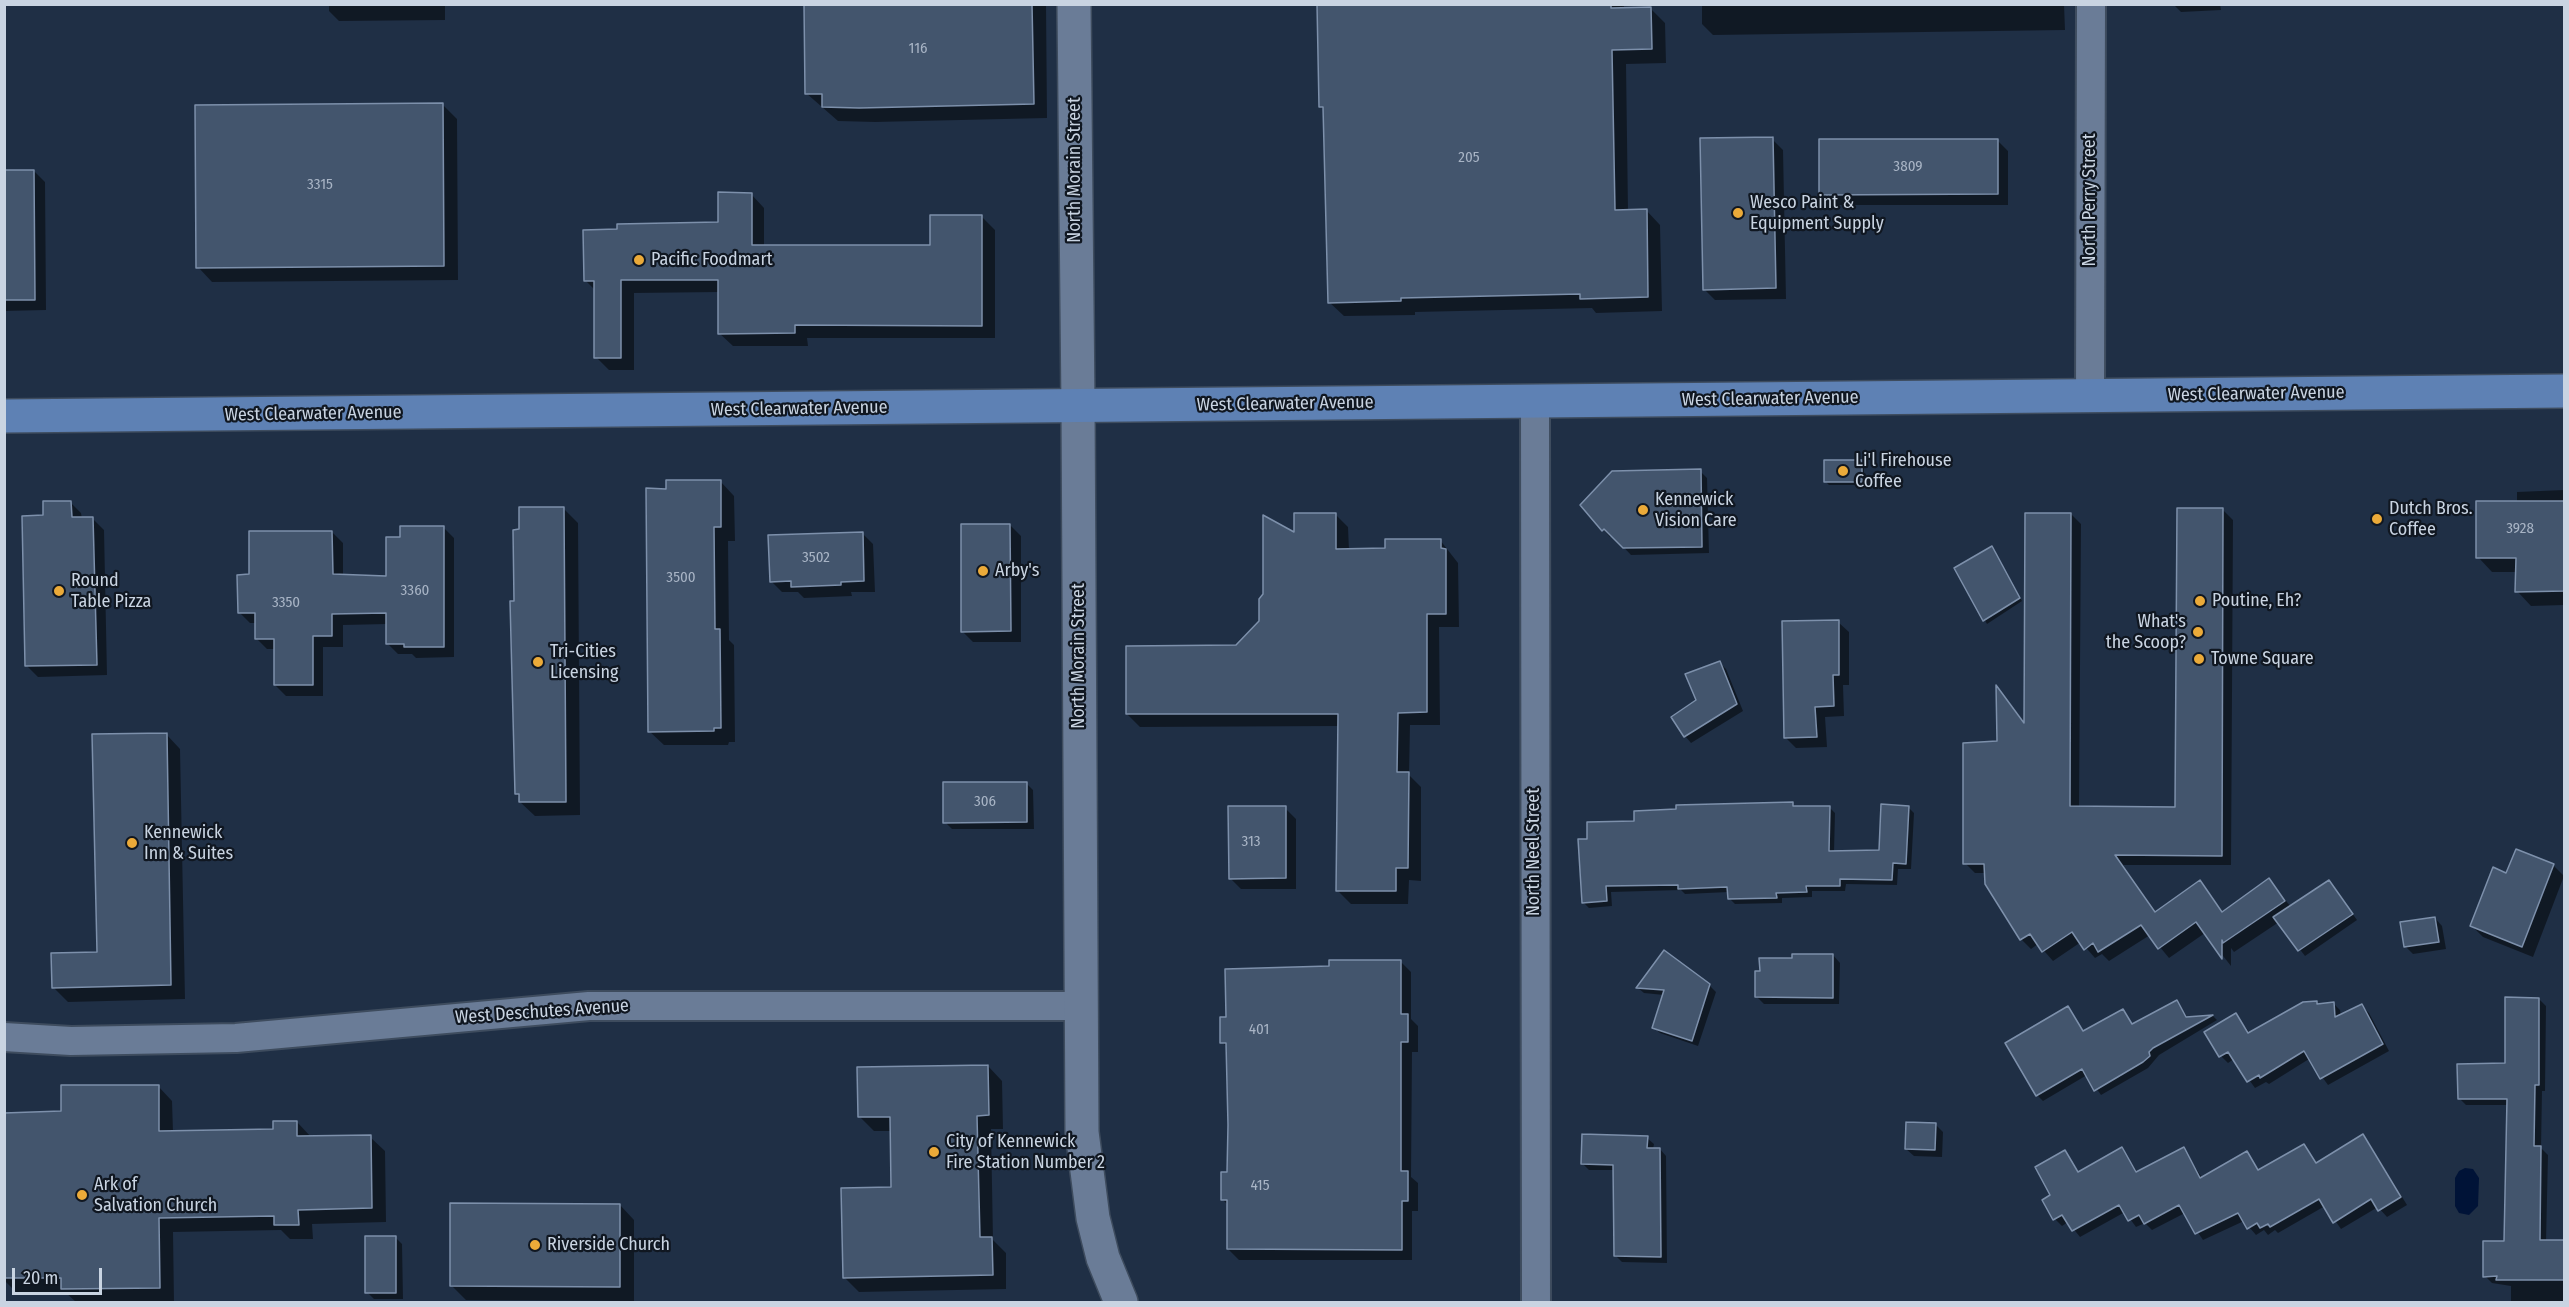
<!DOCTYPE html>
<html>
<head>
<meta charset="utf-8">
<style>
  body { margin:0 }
  #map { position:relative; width:2569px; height:1307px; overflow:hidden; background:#1f2f45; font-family:"Fira Sans Condensed",sans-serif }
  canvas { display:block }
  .frame { position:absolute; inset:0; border:6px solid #c9d4e2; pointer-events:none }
  .scale { position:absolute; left:12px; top:1268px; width:90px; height:27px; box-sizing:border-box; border:3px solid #c9d4e2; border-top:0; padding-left:8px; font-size:18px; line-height:21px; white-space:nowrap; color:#c9d4e2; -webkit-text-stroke:4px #101721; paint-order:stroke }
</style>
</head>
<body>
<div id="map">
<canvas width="2569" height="1307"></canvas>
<div class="frame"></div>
<div class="scale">20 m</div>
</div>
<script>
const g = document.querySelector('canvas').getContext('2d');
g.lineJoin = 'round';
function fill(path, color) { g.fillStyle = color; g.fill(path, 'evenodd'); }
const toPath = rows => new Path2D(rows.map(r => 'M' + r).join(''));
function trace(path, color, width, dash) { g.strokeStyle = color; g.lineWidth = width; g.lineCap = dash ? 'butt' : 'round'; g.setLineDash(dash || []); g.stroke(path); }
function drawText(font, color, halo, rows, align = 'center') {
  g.font = font + ' "Fira Sans Condensed",sans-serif'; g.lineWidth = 4.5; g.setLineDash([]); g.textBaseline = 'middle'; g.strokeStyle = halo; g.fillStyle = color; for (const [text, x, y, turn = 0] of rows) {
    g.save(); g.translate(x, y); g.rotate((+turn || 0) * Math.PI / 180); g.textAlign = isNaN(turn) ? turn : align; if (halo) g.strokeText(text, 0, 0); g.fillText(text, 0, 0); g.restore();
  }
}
const water = toPath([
  [2465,1168,2473,1169,2479,1178,2478,1206,2469,1215,2459,1213,2455,1206,2455,1178,2459,1171]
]);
const shadow = toPath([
  [329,4,445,4,445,20,339,21,329,11],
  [805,4,1046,4,1047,118,875,122,838,121,806,93],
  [1319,4,1624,4,1624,9,1651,9,1665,23,1666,63,1626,64,1628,211,1646,210,1660,225,1662,311,1596,313,1592,308,1415,312,1415,315,1344,316,1329,302,1325,111,1321,107],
  [1702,4,2064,4,2065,30,1713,35,1702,24],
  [2173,4,2220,4,2221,10,2181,12],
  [442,104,457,119,458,280,212,282,198,267],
  [1772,139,1783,150,1786,299,1715,300,1704,289],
  [1997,140,2008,151,2008,205,1831,205,1820,194],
  [4,171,34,171,45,182,46,310,4,311],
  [751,194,764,208,764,247,931,247,982,217,995,230,995,338,807,338,808,346,733,346,719,333,720,292,634,293,634,370,609,370,596,357,596,291,585,280,720,224],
  [1861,461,1864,464,1864,485,1829,485,1826,482],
  [1700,471,1707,478,1709,553,1631,555,1612,535,1610,537,1582,505],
  [720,481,734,496,735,541,728,541,729,640,734,645,735,742,729,742,728,745,664,745,649,731,668,490],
  [2564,490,2564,605,2531,606,2517,591,2517,572,2492,572,2478,557,2517,502,2517,492],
  [70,502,81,513,82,519,93,519,104,530,107,675,38,677,27,666,45,517],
  [563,508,578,523,580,815,535,816,520,802,517,793,521,531],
  [2223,510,2233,520,2231,865,2123,865,2156,912,2200,882,2224,913,2269,880,2291,907,2329,882,2357,920,2305,956,2279,922,2234,952,2231,948,2231,966,2205,933,2169,958,2150,935,2109,961,2102,954,2095,958,2081,942,2053,961,2038,944,2031,949,2021,939,1986,883,1986,873,1975,873,1965,863,1999,743,1998,688,2025,723,2071,514,2081,524,2079,808,2177,808],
  [1335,514,1348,527,1349,550,1386,550,1440,540,1458,563,1459,627,1439,627,1440,725,1410,725,1409,775,1421,787,1421,881,1409,880,1408,904,1351,904,1338,891,1339,726,1140,727,1127,714,1236,647,1260,622,1296,535],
  [1010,525,1021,536,1021,642,973,642,962,631],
  [443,527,454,538,454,657,416,658,412,654,398,654,387,643,387,624,343,625,343,647,323,647,323,696,286,696,275,685,275,649,267,649,256,638,256,623,250,623,239,612,251,576,332,532,343,543,343,576,387,578,401,539],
  [862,533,873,544,875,592,851,592,852,596,804,598,798,592,782,592,771,581],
  [1995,551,2022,601,1987,624,1956,568],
  [1838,622,1849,632,1849,685,1843,685,1844,716,1825,717,1827,747,1796,748,1785,737],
  [1719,662,1726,669,1743,711,1691,743,1685,736],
  [166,734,180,749,185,999,68,1002,53,987,98,953],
  [1026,783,1033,790,1034,829,952,829,945,822],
  [1792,803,1797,808,1829,807,1835,813,1834,852,1880,852,1908,807,1914,813,1911,869,1898,869,1897,885,1846,884,1845,891,1812,891,1812,897,1782,898,1782,903,1735,904,1729,898,1729,892,1685,894,1681,890,1611,892,1612,906,1589,908,1583,902,1589,840,1636,822],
  [1285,808,1296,819,1296,889,1241,889,1230,878],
  [2553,865,2564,876,2533,957,2483,937,2472,926,2507,875],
  [2435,918,2442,926,2446,949,2413,954,2406,947],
  [1833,955,1840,963,1839,1004,1764,1004,1757,997,1761,959],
  [1400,961,1411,972,1411,1019,1418,1026,1418,1052,1412,1052,1411,1177,1418,1183,1418,1211,1412,1211,1412,1260,1239,1260,1228,1249,1228,1205,1223,1200,1229,1174,1228,1048,1222,1042,1227,1019,1331,968],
  [1709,985,1716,992,1698,1046,1660,1033,1654,1027,1664,995,1644,993,1638,988],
  [2539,999,2546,1006,2545,1091,2542,1091,2541,1148,2548,1155,2546,1242,2564,1242,2564,1302,2511,1302,2511,1286,2492,1283,2485,1276,2506,1242,2508,1105,2466,1105,2459,1098,2506,1064],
  [2176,1002,2188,1018,2212,1015,2217,1020,2159,1055,2148,1068,2101,1095,2087,1075,2043,1101,2037,1095,2068,1008,2084,1032,2125,1015,2137,1030],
  [2333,1003,2340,1010,2341,1016,2362,1006,2369,1013,2389,1051,2328,1085,2309,1059,2269,1084,2266,1082,2255,1088,2234,1059,2228,1063,2221,1056,2236,1015,2250,1033,2303,1004],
  [988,1066,1002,1081,1003,1129,991,1129,993,1240,1006,1253,1006,1289,859,1292,845,1278,893,1189,892,1131,874,1131,859,1116],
  [158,1086,172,1101,173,1132,274,1130,297,1122,312,1138,370,1137,385,1151,386,1222,312,1224,313,1239,290,1239,281,1230,173,1232,174,1302,76,1302,65,1292,16,1292,4,1280,4,1114,62,1113],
  [1936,1125,1943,1132,1942,1157,1914,1156,1906,1149],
  [2362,1136,2369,1143,2407,1205,2387,1217,2378,1207,2341,1229,2325,1206,2278,1233,2275,1230,2268,1235,2264,1230,2256,1235,2244,1221,2203,1240,2185,1213,2152,1230,2145,1223,2136,1227,2125,1212,2080,1237,2068,1222,2062,1226,2055,1219,2044,1200,2052,1196,2065,1152,2080,1173,2122,1149,2138,1173,2183,1149,2203,1179,2247,1153,2260,1171,2304,1145,2318,1164],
  [1647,1138,1654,1144,1653,1149,1660,1149,1666,1156,1667,1263,1622,1262,1616,1256,1614,1170,1589,1170,1582,1163],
  [620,1205,634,1220,634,1301,466,1300,452,1286],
  [395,1237,402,1244,403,1299,374,1299,367,1292]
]);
const building = toPath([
  [804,4,1032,4,1034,104,859,108,822,107,822,94,805,94,804,4],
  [1317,4,1611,4,1611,8,1651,7,1652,49,1612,50,1615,210,1647,209,1648,297,1580,299,1580,294,1401,298,1401,301,1328,303,1323,107,1319,107,1317,4],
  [443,103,444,266,196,268,195,105,443,103],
  [1773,137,1776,288,1703,290,1700,138,1773,137],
  [1819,139,1998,139,1998,194,1819,195,1819,139],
  [4,170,34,170,35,300,4,300,4,170],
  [718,192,752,193,752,245,930,245,930,215,982,215,982,326,795,325,795,333,718,334,718,280,621,280,621,358,594,358,594,281,584,281,583,230,617,229,617,224,718,222,718,192],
  [1824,460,1862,460,1862,482,1824,482,1824,460],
  [1701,469,1702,547,1623,548,1604,529,1602,531,1580,505,1612,471,1701,469],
  [666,480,721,480,721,527,714,527,715,629,720,629,721,728,714,728,714,731,648,732,646,488,666,489,666,480],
  [43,501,71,501,72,517,93,517,97,665,25,666,22,516,43,515,43,501],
  [2476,501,2565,501,2565,591,2515,592,2516,558,2476,558,2476,501],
  [519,507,564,507,566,802,519,802,519,794,515,794,510,601,514,601,513,530,519,529,519,507],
  [2177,508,2223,508,2222,856,2115,855,2155,912,2200,880,2222,912,2269,878,2285,901,2223,943,2222,940,2222,959,2196,922,2158,949,2141,925,2098,952,2093,943,2084,950,2072,932,2042,952,2030,934,2020,940,1985,884,1984,864,1963,864,1963,743,1997,741,1996,685,2024,723,2025,513,2071,513,2070,806,2175,807,2177,508],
  [1294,513,1336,513,1336,549,1385,548,1385,539,1441,539,1441,548,1446,549,1446,614,1427,614,1427,712,1398,713,1397,772,1409,772,1408,868,1396,868,1396,891,1336,891,1338,714,1126,714,1126,646,1236,645,1259,621,1259,599,1263,594,1263,515,1294,532,1294,513],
  [961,524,1010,524,1011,631,961,632,961,524],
  [400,526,444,526,444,647,404,647,404,644,386,644,386,613,332,614,332,636,313,636,313,685,274,685,274,639,255,639,255,613,238,613,237,575,249,574,249,531,332,531,333,574,386,576,386,537,400,537,400,526],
  [863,532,864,581,841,582,841,585,791,587,791,581,770,582,768,535,863,532],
  [1992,546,2020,598,1983,621,1954,568,1992,546],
  [1839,620,1839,675,1833,675,1834,706,1815,707,1817,737,1784,738,1782,621,1839,620],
  [1720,661,1737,704,1684,737,1671,717,1696,700,1685,674,1720,661],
  [167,733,171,985,52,988,51,953,97,952,92,734,167,733],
  [943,782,1027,782,1027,822,943,823,943,782],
  [1793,802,1793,806,1830,806,1829,851,1879,850,1881,804,1909,806,1906,864,1893,863,1892,880,1840,879,1840,886,1806,886,1807,892,1776,893,1777,898,1728,899,1727,887,1678,889,1678,885,1606,886,1607,901,1582,903,1578,839,1587,839,1587,822,1634,821,1634,811,1676,809,1676,805,1793,802],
  [1228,806,1286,806,1286,878,1229,879,1228,806],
  [2516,849,2554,864,2522,947,2470,926,2493,867,2506,873,2516,849],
  [2329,880,2353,914,2298,951,2273,917,2329,880],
  [2435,917,2439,942,2404,947,2400,922,2435,917],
  [1664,950,1710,984,1692,1041,1652,1028,1664,990,1636,988,1664,950],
  [1792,954,1833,954,1833,998,1755,997,1755,971,1760,971,1759,958,1792,958,1792,954],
  [1329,960,1401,960,1401,1014,1408,1014,1408,1042,1401,1042,1401,1171,1408,1171,1408,1201,1402,1201,1402,1250,1227,1249,1227,1200,1221,1200,1221,1172,1227,1172,1228,1125,1226,1043,1220,1043,1220,1017,1226,1017,1225,969,1329,966,1329,960],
  [2505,997,2539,998,2539,1085,2535,1085,2534,1146,2541,1146,2540,1240,2565,1240,2565,1280,2496,1280,2497,1276,2483,1277,2483,1241,2504,1241,2507,1099,2458,1099,2457,1064,2505,1063,2505,997],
  [2177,1000,2186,1017,2213,1015,2153,1048,2149,1052,2150,1056,2143,1062,2094,1091,2082,1069,2036,1096,2005,1043,2068,1006,2083,1031,2123,1009,2132,1024,2177,1000],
  [2317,1001,2317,1004,2334,1002,2335,1017,2362,1004,2383,1044,2320,1079,2304,1051,2260,1078,2259,1075,2247,1082,2228,1052,2219,1057,2204,1032,2236,1013,2248,1033,2303,1002,2317,1001],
  [988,1065,989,1115,977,1116,980,1237,992,1237,993,1275,843,1278,841,1188,891,1187,890,1117,858,1117,857,1067,988,1065],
  [61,1085,159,1085,159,1131,273,1129,273,1121,297,1121,297,1136,371,1135,372,1208,298,1210,299,1225,274,1225,274,1216,159,1218,160,1288,61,1289,61,1278,4,1278,4,1113,61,1111,61,1085],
  [1906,1122,1936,1123,1935,1150,1905,1149,1906,1122],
  [1582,1134,1648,1136,1647,1148,1660,1148,1661,1257,1614,1256,1613,1165,1581,1164,1582,1134],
  [2363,1134,2401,1197,2378,1211,2371,1199,2333,1223,2319,1199,2270,1227,2268,1224,2260,1228,2257,1223,2247,1229,2238,1213,2195,1234,2179,1205,2144,1224,2139,1215,2128,1221,2119,1205,2072,1231,2062,1215,2053,1220,2042,1200,2050,1195,2035,1167,2065,1150,2078,1172,2122,1147,2136,1172,2184,1147,2200,1178,2247,1151,2258,1170,2304,1144,2316,1163,2363,1134],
  [450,1203,620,1204,620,1287,450,1286,450,1203],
  [365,1236,396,1236,396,1293,365,1293,365,1236]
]);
const minor = toPath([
  [2090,396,2091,4],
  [1535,401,1536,1302],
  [4,1037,71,1041,236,1038,589,1006,1080,1006]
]);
const tertiary = toPath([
  [1078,406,1082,1132,1093,1218,1103,1258,1121,1302]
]);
const secondary = toPath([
  [1074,4,1078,406]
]);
const primary = toPath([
  [4,416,2564,391]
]);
const markers = [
  [1738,213,6,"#ebaa39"],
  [639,260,6,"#ebaa39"],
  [1843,471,6,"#ebaa39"],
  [1643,510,6,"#ebaa39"],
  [2377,519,6,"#ebaa39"],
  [983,571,6,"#ebaa39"],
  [59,591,6,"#ebaa39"],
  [2200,601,6,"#ebaa39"],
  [2198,632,6,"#ebaa39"],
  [2199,659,6,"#ebaa39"],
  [538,662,6,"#ebaa39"],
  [132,843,6,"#ebaa39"],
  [934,1152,6,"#ebaa39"],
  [82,1195,6,"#ebaa39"],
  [535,1245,6,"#ebaa39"]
];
const numberNames = [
  ["116",918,49],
  ["205",1469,158],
  ["3809",1908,167],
  ["3315",320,185],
  ["3928",2520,529],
  ["3502",816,558],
  ["3500",681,578],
  ["3360",415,591],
  ["3350",286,603],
  ["306",985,802],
  ["313",1251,842],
  ["401",1259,1030],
  ["415",1260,1186]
];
const streetNames = [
  ["North Morain Street",1075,170,-90],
  ["North Perry Street",2090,200,-90],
  ["West Clearwater Avenue",2256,394,-1],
  ["West Clearwater Avenue",1770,399,-1],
  ["West Clearwater Avenue",1285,404,-1],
  ["West Clearwater Avenue",799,409,-1],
  ["West Clearwater Avenue",313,414,-1],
  ["North Morain Street",1079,656,-90],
  ["North Neel Street",1534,852,-90],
  ["West Deschutes Avenue",542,1012,-4]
];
const poiNames = [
  ["Wesco Paint &",1750,203],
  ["Equipment Supply",1750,224],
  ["Pacific Foodmart",651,260],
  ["Li'l Firehouse",1855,461],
  ["Coffee",1855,482],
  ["Kennewick",1655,500],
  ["Vision Care",1655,521],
  ["Dutch Bros.",2389,509],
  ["Coffee",2389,530],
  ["Arby's",995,571],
  ["Round",71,581],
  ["Table Pizza",71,602],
  ["Poutine, Eh?",2212,601],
  ["What's",2186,622,"right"],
  ["the Scoop?",2186,643,"right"],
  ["Tri-Cities",550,652],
  ["Licensing",550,673],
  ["Towne Square",2211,659],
  ["Kennewick",144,833],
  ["Inn & Suites",144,854],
  ["City of Kennewick",946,1142],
  ["Fire Station Number 2",946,1163],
  ["Ark of",94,1185],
  ["Salvation Church",94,1206],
  ["Riverside Church",547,1245]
];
fill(water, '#001337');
fill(shadow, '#0007');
fill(building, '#43556d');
trace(building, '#7d90ab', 1.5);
trace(minor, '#3e4c5e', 32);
trace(tertiary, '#3e4c5e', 36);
trace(secondary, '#3e4c5e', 36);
trace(primary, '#3e4c5e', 36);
trace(minor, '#6a7c97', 28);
trace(tertiary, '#6a7c97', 33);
trace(secondary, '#6a7c97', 33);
trace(primary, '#5e81b4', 33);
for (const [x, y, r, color] of markers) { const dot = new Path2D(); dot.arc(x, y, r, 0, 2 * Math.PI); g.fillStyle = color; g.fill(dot); trace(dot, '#101721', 2); }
drawText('15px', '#a8b4c5', null, numberNames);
drawText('18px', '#c9d4e2', '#101721', streetNames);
drawText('18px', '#c9d4e2', '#101721', poiNames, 'left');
</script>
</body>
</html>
